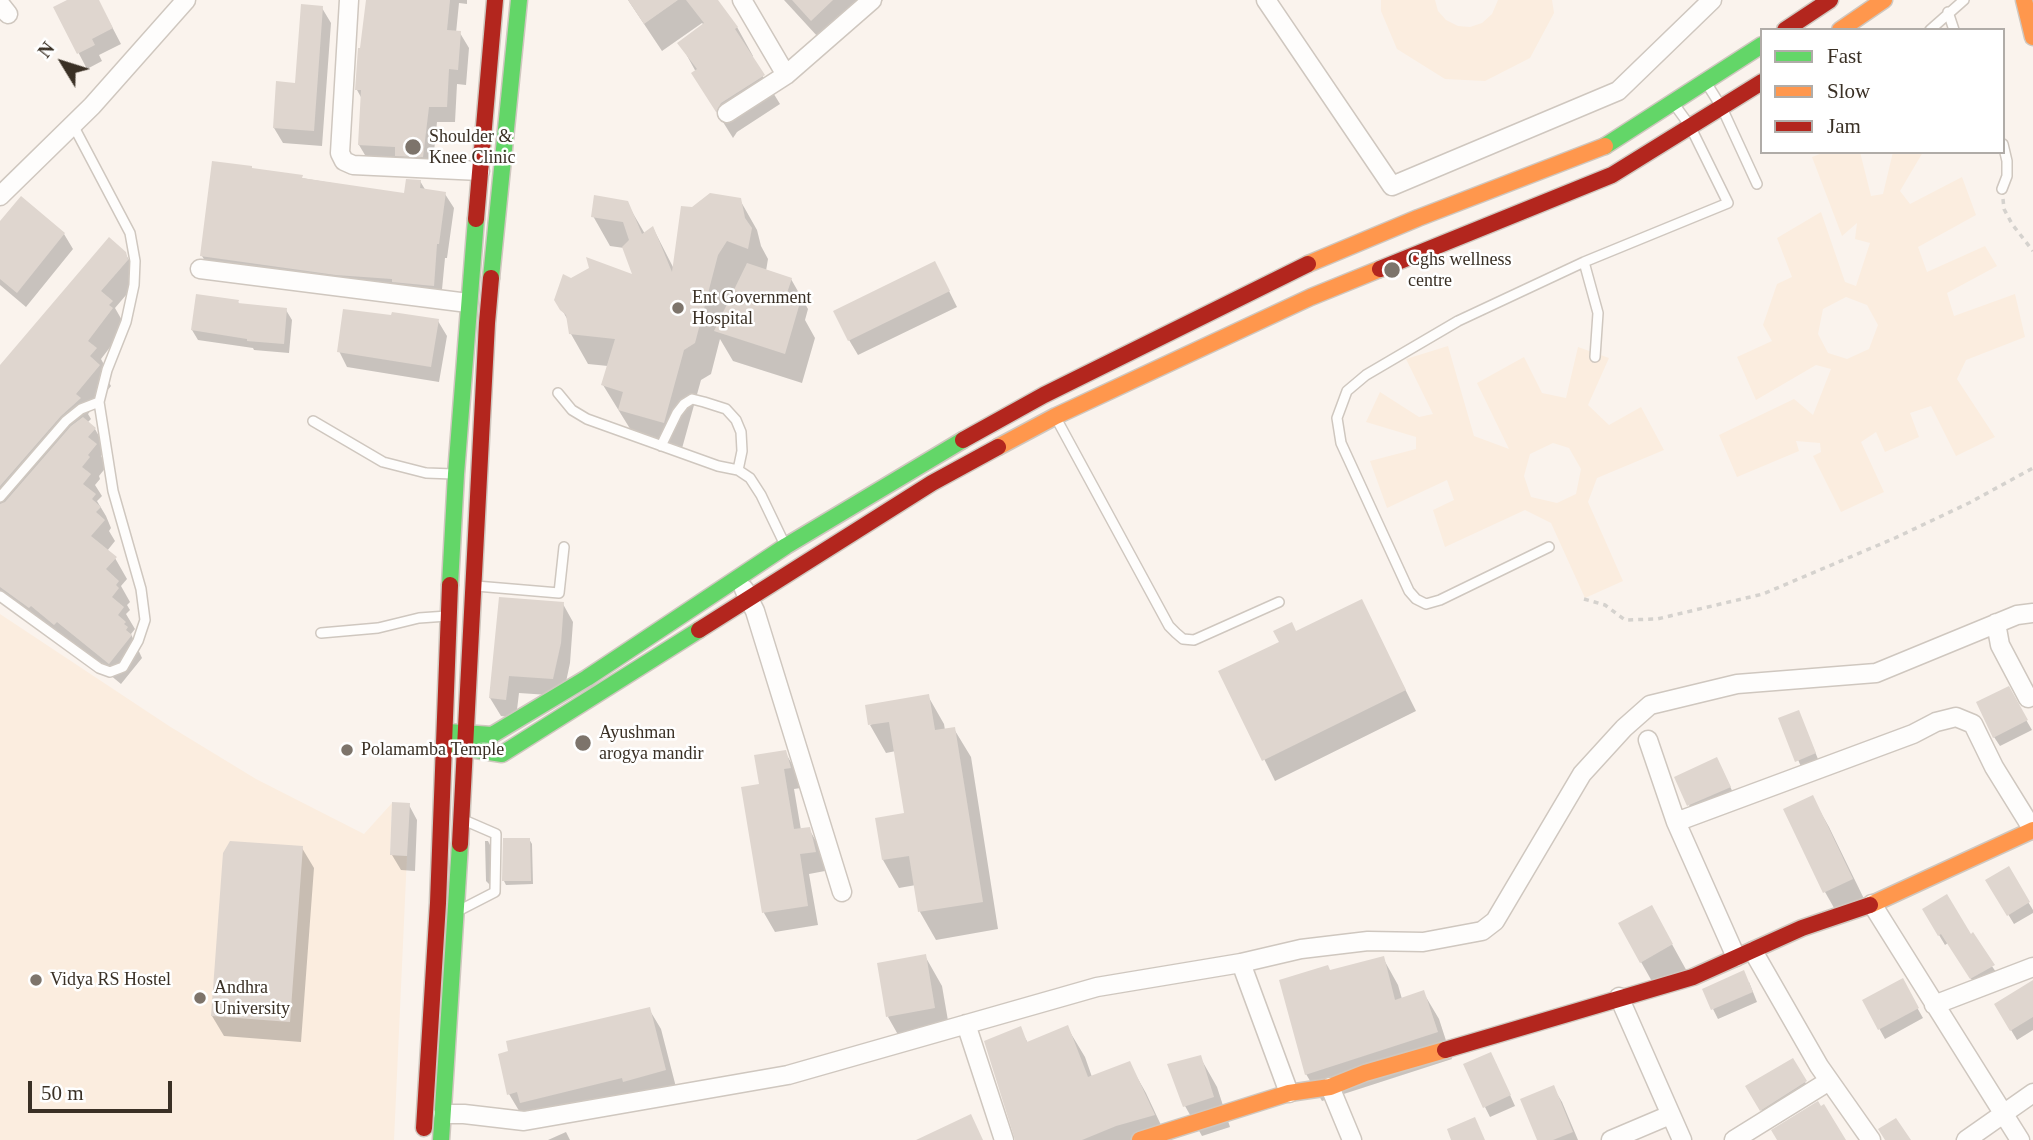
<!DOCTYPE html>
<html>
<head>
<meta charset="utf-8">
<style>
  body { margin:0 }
  #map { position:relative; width:2033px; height:1140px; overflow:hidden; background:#faf3ed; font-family:Georgia,serif }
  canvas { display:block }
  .legend { position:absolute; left:1760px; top:28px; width:245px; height:126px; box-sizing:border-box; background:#fff; border:2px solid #b0aca8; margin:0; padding:9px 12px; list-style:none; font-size:21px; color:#3a3025 }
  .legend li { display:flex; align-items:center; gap:14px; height:35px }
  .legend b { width:35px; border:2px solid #b0aca8 }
  .north { position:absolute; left:28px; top:28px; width:70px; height:70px; -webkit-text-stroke:5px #fff; paint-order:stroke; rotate:308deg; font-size:19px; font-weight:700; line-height:28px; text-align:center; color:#3a3025 }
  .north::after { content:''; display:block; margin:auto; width:24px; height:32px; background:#3a3025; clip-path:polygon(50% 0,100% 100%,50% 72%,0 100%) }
  .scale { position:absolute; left:28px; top:1081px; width:144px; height:32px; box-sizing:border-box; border:4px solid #3a3025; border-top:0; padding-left:9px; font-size:21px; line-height:24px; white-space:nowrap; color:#3a3025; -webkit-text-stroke:5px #fff; paint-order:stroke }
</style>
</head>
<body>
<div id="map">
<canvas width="2033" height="1140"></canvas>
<ul class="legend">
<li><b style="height:9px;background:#63d668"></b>Fast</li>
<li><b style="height:9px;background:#ff974d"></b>Slow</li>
<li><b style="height:9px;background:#b3261e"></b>Jam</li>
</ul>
<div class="north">N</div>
<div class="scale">50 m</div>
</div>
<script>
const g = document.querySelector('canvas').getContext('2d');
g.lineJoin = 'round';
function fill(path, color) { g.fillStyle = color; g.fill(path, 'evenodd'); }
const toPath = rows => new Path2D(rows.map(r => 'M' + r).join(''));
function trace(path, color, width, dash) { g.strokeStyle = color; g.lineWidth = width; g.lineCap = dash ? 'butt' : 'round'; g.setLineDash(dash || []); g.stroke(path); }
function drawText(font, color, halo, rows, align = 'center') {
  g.font = font + ' Georgia,serif'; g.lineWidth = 5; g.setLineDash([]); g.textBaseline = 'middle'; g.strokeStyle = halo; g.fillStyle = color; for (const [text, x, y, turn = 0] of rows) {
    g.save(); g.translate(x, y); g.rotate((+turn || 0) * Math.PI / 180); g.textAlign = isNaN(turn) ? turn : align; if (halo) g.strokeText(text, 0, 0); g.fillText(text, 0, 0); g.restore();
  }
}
const built = toPath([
  [1381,0,1435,0,1438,11,1446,20,1458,26,1470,27,1482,23,1492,14,1498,0,1552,0,1554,13,1530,58,1485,81,1445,79,1397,49,1381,11],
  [1825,152,1860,152,1871,196,1883,194,1893,152,1923,152,1900,191,1910,204,1962,177,1976,215,1918,247,1927,272,1985,246,1997,266,1947,293,1954,316,2015,294,2025,337,1966,360,1957,379,1995,437,1956,456,1931,406,1910,413,1919,437,1885,452,1876,432,1861,442,1884,492,1841,512,1813,456,1821,452,1820,443,1796,441,1799,451,1737,477,1719,435,1794,399,1813,415,1831,369,1816,365,1756,400,1737,357,1772,341,1763,325,1777,284,1792,277,1777,238,1821,212,1845,282,1856,286,1870,243,1855,239,1857,223,1842,236,1812,157],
  [1846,297,1867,305,1878,325,1869,349,1847,359,1828,353,1818,334,1823,309],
  [1448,346,1474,436,1509,449,1477,383,1524,357,1542,393,1566,398,1578,347,1609,358,1588,405,1609,425,1641,407,1664,450,1597,478,1588,502,1623,581,1585,598,1551,523,1525,510,1445,547,1433,510,1454,500,1447,480,1387,508,1370,461,1416,449,1416,437,1366,422,1380,392,1419,417,1433,414,1406,359],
  [1553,443,1569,448,1581,469,1576,494,1557,503,1531,497,1524,476,1530,454],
  [0,614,169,726,256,779,364,834,392,803,390,855,407,856,394,1140,0,1140]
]);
const shadow = toPath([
  [70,0,98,0,121,44,99,55,102,61,87,69,55,8],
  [368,0,467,0,467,4,459,3,456,33,460,33,469,48,466,85,457,84,455,122,437,122,432,172,368,160,359,145,362,99,357,90],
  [628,0,717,0,737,27,753,56,751,57,780,104,737,132,733,138,693,74,696,72,680,43,704,25,702,23,662,51],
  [784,0,883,0,829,49],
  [322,8,331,23,322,146,283,143,274,128,297,85],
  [253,170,405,195,420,181,426,191,445,194,454,208,447,258,445,258,441,300,211,271,202,256],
  [740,200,757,230,761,246,768,259,766,271,791,279,808,309,805,320,815,338,802,383,733,361,720,339,711,374,701,380,681,452,637,440,603,385,608,366,588,364,571,334,570,324,556,299,571,280,635,277,624,248,610,246,593,216,627,203,645,234,653,228,674,269,693,208],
  [0,224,64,234,73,249,26,307,0,285],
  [125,253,137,274,138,281,115,308,123,322,124,329,101,359,107,370,104,374,111,386,88,414,91,419,87,423,95,429,106,449,101,456,107,466,99,476,100,479,95,485,102,496,97,501,106,516,111,528,109,531,115,541,107,551,115,558,127,579,121,586,130,602,127,605,130,610,126,614,135,629,131,634,142,658,121,684,69,641,67,644,0,595,0,368],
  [943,279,957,307,858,355,849,340],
  [238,302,240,305,286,310,292,320,289,353,254,350,253,348,198,340,192,330],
  [438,321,447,336,439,382,347,367,339,351],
  [1361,601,1416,711,1275,781,1221,672],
  [563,604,573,622,570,663,563,696,519,693,516,718,501,716,490,698],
  [2008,689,2032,730,2000,746,1994,737],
  [928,696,944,724,945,730,954,729,971,757,998,929,936,940,920,912,916,885,899,888,883,860,906,815,896,751,886,753,870,725],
  [1780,719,1803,722,1820,764,1803,771],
  [785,752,796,771,801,788,794,789,801,830,809,829,820,848,825,871,809,874,818,925,775,932,764,913,743,789,761,786],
  [1722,769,1735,797,1694,815,1689,805],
  [1812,797,1829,827,1869,909,1842,922,1825,892],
  [409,805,417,820,415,871,401,870,392,855],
  [529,839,532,844,533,884,506,885,504,881],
  [485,841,488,841,490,845,490,885,486,881],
  [302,848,314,868,301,1042,224,1036,212,1016],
  [2008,869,2033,910,2033,913,2014,924,1988,881],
  [1924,910,1970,936,1999,976,1977,988,1948,943,1945,945],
  [1668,937,1689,975,1658,992,1641,962],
  [925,956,942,986,951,1038,905,1047,888,1017],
  [1383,958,1398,985,1402,999,1423,992,1439,1019,1452,1059,1322,1101,1306,1074,1330,972],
  [1902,981,1923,1018,1885,1039,1864,1001],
  [1749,982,1757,1002,1718,1019,1713,1009],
  [2033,992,2033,1030,2017,1040,1996,1005],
  [649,1009,661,1029,677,1091,521,1114,509,1094],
  [1067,1027,1085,1057,1092,1077,1129,1063,1146,1093,1168,1140,1016,1140,1020,1029,1028,1043],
  [1200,1057,1217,1087,1230,1127,1202,1136,1185,1106],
  [1792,1060,1814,1097,1770,1125,1748,1087],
  [1496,1064,1515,1106,1490,1117,1485,1107],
  [1553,1087,1562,1102,1578,1140,1539,1140],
  [566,1132,570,1140,548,1140]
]);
const building = toPath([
  [67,0,99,0,113,28,92,39,95,45,77,54,53,7],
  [366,0,450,0,447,30,461,31,458,70,449,69,447,107,429,107,423,157,395,156,395,147,358,145,361,90,355,90,358,48,360,48],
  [628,0,678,0,644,24],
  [686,0,718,0,738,27,735,29,765,75,721,103,716,112,691,73,697,69,677,43,704,23],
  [792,0,833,0,811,21],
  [301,4,323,6,314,131,273,128,276,81,295,83],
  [212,161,252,166,252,168,303,175,302,178,404,193,406,179,421,180,420,188,446,192,439,244,437,244,434,286,392,282,392,279,336,275,200,256],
  [710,193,741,198,745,218,752,228,748,249,727,241,718,255,695,343,684,350,664,423,618,410,623,392,601,385,615,339,569,334,566,315,560,310,554,300,563,274,571,278,589,268,586,257,632,274,622,247,629,240,623,222,591,217,594,195,628,201,642,234,653,226,672,272,681,206,692,207],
  [21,196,65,233,17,293,0,279,0,221],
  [109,237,126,252,128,260,101,291,113,301,109,305,113,308,88,341,97,348,90,356,100,365,76,394,81,398,61,416,0,486,0,365],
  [935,261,950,291,848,341,833,311],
  [747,263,792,278,784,302,799,306,785,354,714,331],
  [196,294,239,300,238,303,287,308,284,344,247,341,247,339,191,330],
  [343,309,391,315,392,312,439,319,431,367,337,352],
  [83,417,96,428,88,437,97,444,88,455,90,457,82,467,91,474,83,484,96,494,92,499,101,507,96,512,105,520,91,536,117,557,106,569,119,581,116,585,119,588,112,597,124,607,118,615,126,622,124,624,128,627,126,630,132,635,109,664,57,622,54,625,31,606,29,608,0,587,0,504,5,502,71,426],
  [499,597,564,602,561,643,553,679,509,676,506,700,489,698],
  [1362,599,1406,690,1262,761,1218,671,1279,642,1273,631,1292,622,1296,631],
  [2009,686,2028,720,1993,738,1976,702],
  [929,694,935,730,955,727,983,902,918,912,909,856,882,860,875,818,904,813,889,722,868,725,865,705],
  [1799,710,1816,753,1795,762,1778,718],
  [786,750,791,768,784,769,794,829,810,827,816,852,800,854,808,906,762,913,741,787,759,784,754,755],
  [1717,757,1731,787,1687,806,1674,777],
  [1813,795,1853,879,1823,893,1783,809],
  [392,802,410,803,407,856,390,855],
  [503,838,530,838,531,881,502,881],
  [230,841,303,846,290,1022,211,1016,223,853],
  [2009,866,2030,902,2007,916,1985,880],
  [1947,894,1971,934,1973,932,1995,965,1970,979,1941,934,1938,936,1922,909],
  [1652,905,1673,944,1640,963,1618,923],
  [926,954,935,1008,886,1017,877,963],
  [1384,956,1395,1000,1424,990,1438,1032,1305,1075,1279,980,1328,965,1330,970],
  [1744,970,1753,992,1711,1010,1702,989],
  [1903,978,1919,1008,1878,1030,1862,1000],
  [2033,980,2033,1017,2010,1031,1994,1004],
  [650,1007,666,1070,623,1082,622,1078,520,1103,517,1092,507,1095,498,1054,508,1051,506,1041],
  [1068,1025,1088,1077,1130,1061,1155,1115,1116,1126,1082,1140,1015,1140,984,1041,1021,1026,1027,1042],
  [1491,1052,1511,1095,1483,1108,1463,1064],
  [1201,1055,1214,1097,1183,1107,1167,1064],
  [1793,1058,1807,1081,1760,1111,1745,1086],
  [1554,1085,1573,1132,1553,1140,1537,1140,1520,1099],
  [1818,1101,1821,1106,1824,1104,1846,1140,1777,1140,1771,1130],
  [971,1114,983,1140,916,1140],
  [1475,1117,1485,1140,1451,1140,1447,1129],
  [1896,1118,1911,1140,1885,1140,1878,1129]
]);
const path = toPath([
  [2003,199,2004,209,2012,224,2033,251],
  [1584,599,1605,605,1625,620,1657,619,1763,594,1895,538,1969,503,2033,468]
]);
const lane = toPath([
  [1948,12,1954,30],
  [1930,30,1964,0],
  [1707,84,1722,108,1757,184],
  [2002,189,2007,176,2007,161,2003,144],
  [1584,262,1598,313,1595,357],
  [558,393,572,410,587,419,718,466,738,470,750,478,761,495,785,545],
  [1056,418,1169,626,1176,633,1183,639,1194,640,1279,602],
  [313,421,383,462,426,473,454,474],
  [661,446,677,413,684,404,692,399,704,402,726,409,736,420,741,432,742,451,738,470],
  [0,497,66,421,81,409,99,402],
  [1549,547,1440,600,1426,604,1416,599,1409,591,1341,443,1337,418,1347,391,1366,375,1458,321,1584,262,1728,203,1690,126,1674,104],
  [476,586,559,593,564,547],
  [0,596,99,668,110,672,123,667,138,641,145,620,141,589,113,491,99,402,107,370,126,322,134,285,135,261,130,233,73,125],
  [321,633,378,628,419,618,447,616],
  [460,910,495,892,496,834,466,821]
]);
const street = toPath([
  [349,0,340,153,344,161,353,165,480,171],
  [742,0,786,75],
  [1266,0,1392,186,1618,91,1712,0],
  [0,4,8,14],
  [727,113,786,75,872,0],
  [0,196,92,106,186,0],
  [200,269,468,303],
  [744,589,755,611,842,892],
  [1996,623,2000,645,2028,698],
  [1648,740,1676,822,1736,957],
  [1676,822,1913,734,1936,722,1956,717,1973,724,1994,767,2033,830],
  [1872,904,2020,1140],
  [1753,951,1819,1066,1871,1140],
  [1241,963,1301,949,1368,941,1423,942,1482,931,1495,921,1582,774,1624,728,1650,705,1737,684,1876,673,2017,615,2033,613],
  [1619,997,1682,1140],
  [1934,1005,2033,967],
  [966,1024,1004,1140],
  [1330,1087,1352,1140],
  [443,1114,464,1114,524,1121,788,1075,1097,987,1241,963,1289,1093],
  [1611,1140,1670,1115],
  [1734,1140,1829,1081],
  [1966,1140,2033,1093]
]);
const fast = toPath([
  [1605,146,1762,45],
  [491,278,519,0],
  [450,585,456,474,476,219],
  [448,732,492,735,587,678,786,546,963,440],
  [457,747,502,754,699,630],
  [441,1140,460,844]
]);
const slow = toPath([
  [2024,0,2033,37],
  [1840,30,1884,0],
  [1308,264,1418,218,1605,146],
  [998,447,1056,416,1311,297,1380,269],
  [1870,905,2033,830],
  [1140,1140,1289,1093,1330,1087,1365,1073,1445,1050]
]);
const jam = toPath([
  [1785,30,1830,0],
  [476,219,495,0],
  [1380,269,1612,175,1762,82],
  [963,440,1044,395,1308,264],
  [699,630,932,483,998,447],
  [460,844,487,323,491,278],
  [1445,1050,1693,977,1802,928,1870,905],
  [424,1128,438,903,450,585]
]);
const markers = [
  [413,147,9,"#7d746b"],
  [1392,270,9,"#7d746b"],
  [678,308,7,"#7d746b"],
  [583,743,9,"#7d746b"],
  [347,750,7,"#7d746b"],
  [36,980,7,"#7d746b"],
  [200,998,7,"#7d746b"]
];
const poiNames = [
  ["Shoulder &",429,137],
  ["Knee Clinic",429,158],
  ["Cghs wellness",1408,260],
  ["centre",1408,281],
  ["Ent Government",692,298],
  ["Hospital",692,319],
  ["Ayushman",599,733],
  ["arogya mandir",599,754],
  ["Polamamba Temple",361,750],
  ["Vidya RS Hostel",50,980],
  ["Andhra",214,988],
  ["University",214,1009]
];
fill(built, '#fbeddf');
fill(shadow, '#0003');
fill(building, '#dfd6cf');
trace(lane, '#cfc7bf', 12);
trace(street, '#cfc7bf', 21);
trace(fast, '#cfc7bf', 19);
trace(slow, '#cfc7bf', 19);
trace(jam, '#cfc7bf', 19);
trace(path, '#d5d2ce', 3.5, [5, 5]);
trace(lane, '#fefdfc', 9);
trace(street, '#fefdfc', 18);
trace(fast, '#63d668', 16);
trace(slow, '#ff974d', 16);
trace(jam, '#b3261e', 16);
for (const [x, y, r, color] of markers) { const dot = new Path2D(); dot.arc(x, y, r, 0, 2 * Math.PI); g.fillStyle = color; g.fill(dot); trace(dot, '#fff', 2.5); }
drawText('18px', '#3a3025', '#fff', poiNames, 'left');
</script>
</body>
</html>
